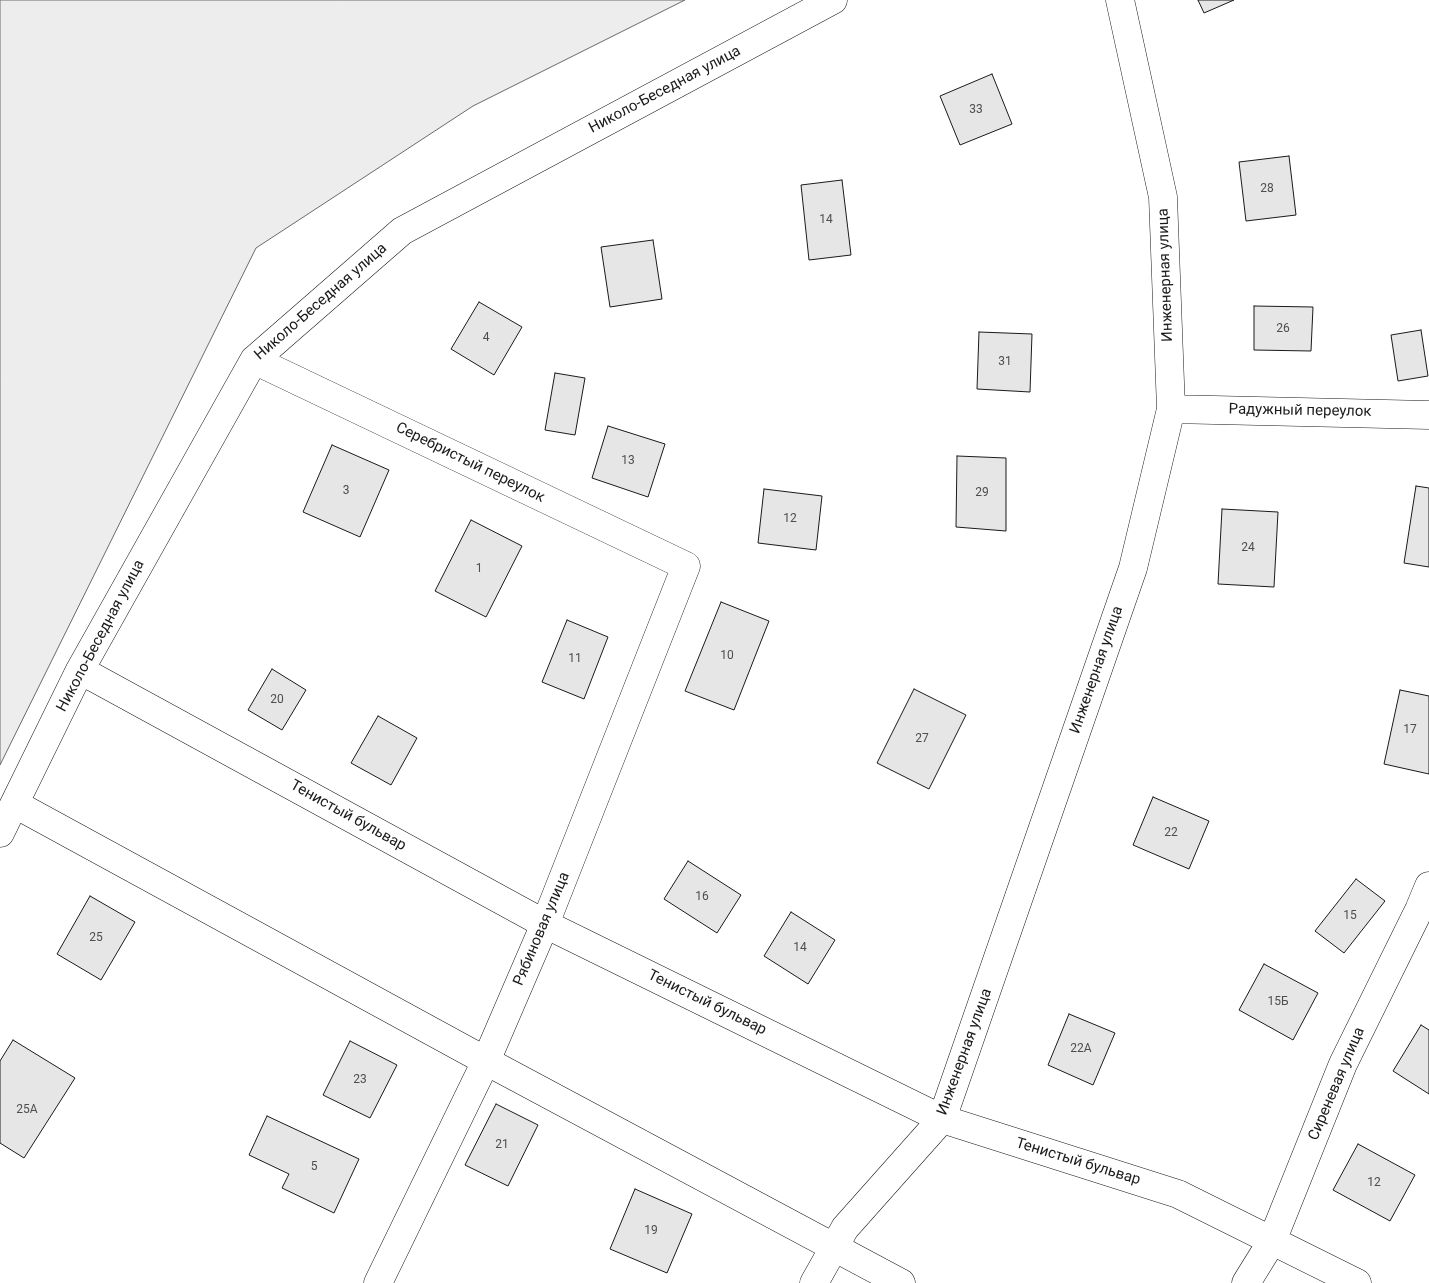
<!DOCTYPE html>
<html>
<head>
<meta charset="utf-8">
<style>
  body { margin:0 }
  canvas { display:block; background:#fff }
</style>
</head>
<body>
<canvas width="1429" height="1283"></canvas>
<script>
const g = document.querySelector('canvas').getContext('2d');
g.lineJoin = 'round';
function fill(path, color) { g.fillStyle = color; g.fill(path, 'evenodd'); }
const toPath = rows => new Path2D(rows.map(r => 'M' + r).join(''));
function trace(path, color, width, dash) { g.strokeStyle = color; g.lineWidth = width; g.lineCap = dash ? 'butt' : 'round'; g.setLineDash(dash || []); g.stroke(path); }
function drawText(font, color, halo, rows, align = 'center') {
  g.font = font + ' Roboto,sans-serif'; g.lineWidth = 4; g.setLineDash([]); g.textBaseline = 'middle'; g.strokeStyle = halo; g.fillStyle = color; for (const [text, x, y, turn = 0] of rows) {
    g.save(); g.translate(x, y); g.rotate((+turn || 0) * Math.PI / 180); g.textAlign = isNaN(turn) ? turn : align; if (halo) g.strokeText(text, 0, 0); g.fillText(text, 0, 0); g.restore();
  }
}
const built = toPath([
  [0,0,685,0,473,106,256,248,0,765,0,0]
]);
const building = toPath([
  [1198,0,1234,0,1204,13,1198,0],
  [992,74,1012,124,960,145,940,96,992,74],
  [1289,156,1296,215,1246,221,1239,162,1289,156],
  [842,180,851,255,809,260,801,185,842,180],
  [653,240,662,299,610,307,601,247,653,240],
  [479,302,522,327,494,375,451,349,479,302],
  [1254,306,1313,307,1311,351,1254,350,1254,306],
  [1421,330,1428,376,1398,381,1391,335,1421,330],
  [979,332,1032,334,1030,392,977,389,979,332],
  [555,373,585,378,575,435,545,430,555,373],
  [608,426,665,444,648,497,592,478,608,426],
  [332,445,389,470,360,537,303,512,332,445],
  [957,456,1006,458,1006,531,956,527,957,456],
  [1416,486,1429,488,1429,567,1404,563,1416,486],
  [764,489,822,496,816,550,758,543,764,489],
  [1222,509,1278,512,1274,587,1218,584,1222,509],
  [471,520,522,546,486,617,435,591,471,520],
  [721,602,769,621,734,710,685,691,721,602],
  [567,620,608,637,584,699,542,682,567,620],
  [272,669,306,690,282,730,248,710,272,669],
  [914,689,966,715,929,789,877,763,914,689],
  [1400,690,1429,696,1429,774,1384,764,1400,690],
  [378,716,417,738,391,785,351,763,378,716],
  [1153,797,1209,821,1189,869,1133,845,1153,797],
  [688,861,741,895,717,933,664,899,688,861],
  [1356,879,1385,901,1344,953,1315,931,1356,879],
  [90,896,135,922,101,980,57,954,90,896],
  [791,912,835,940,808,984,764,956,791,912],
  [1264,964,1318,993,1293,1040,1239,1010,1264,964],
  [1069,1014,1115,1033,1093,1085,1048,1065,1069,1014],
  [1421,1025,1429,1030,1429,1094,1393,1071,1421,1025],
  [13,1040,75,1078,24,1158,0,1143,0,1061,13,1040],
  [350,1041,397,1065,370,1118,323,1095,350,1041],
  [496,1104,538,1125,508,1186,465,1165,496,1104],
  [267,1116,359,1159,334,1213,282,1188,289,1174,249,1155,267,1116],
  [1358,1144,1415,1175,1390,1221,1333,1190,1358,1144],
  [635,1189,692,1214,667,1273,610,1249,635,1189]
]);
const minor = toPath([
  [254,360,686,566,545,924,486,1061,378,1283],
  [1171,409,1429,415],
  [80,670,545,924,942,1119,1178,1194,1357,1283],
  [15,804,486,1061,901,1283],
  [0,833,80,670,254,360,402,231,833,0],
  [814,1283,845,1228,942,1119,1133,568,1171,409,1163,197,1120,0],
  [1246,1283,1272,1241,1343,1064,1419,910,1429,886]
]);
const numberNames = [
  ["33",976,110],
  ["28",1267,189],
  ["14",826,220],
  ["26",1283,329],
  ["4",486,338],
  ["31",1005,362],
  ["13",628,461],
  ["3",346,491],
  ["29",982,493],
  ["12",790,519],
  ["24",1248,548],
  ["1",479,569],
  ["10",727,656],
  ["11",575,659],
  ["20",277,700],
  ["17",1410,730],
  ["27",922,739],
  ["22",1171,833],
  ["16",702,897],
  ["15",1350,916],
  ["25",96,938],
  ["14",800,948],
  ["15Б",1278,1002],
  ["22А",1081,1049],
  ["23",360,1080],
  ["25А",27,1110],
  ["21",502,1145],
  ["5",314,1167],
  ["12",1374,1183],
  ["19",651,1231]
];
const streetNames = [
  ["Николо-Беседная улица",665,90,-28],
  ["Инженерная улица",1166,275,-92],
  ["Николо-Беседная улица",321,302,-41],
  ["Радужный переулок",1300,411,1],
  ["Серебристый переулок",470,463,26],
  ["Николо-Беседная улица",101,636,-62],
  ["Инженерная улица",1097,670,-71],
  ["Тенистый бульвар",348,816,29],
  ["Рябиновая улица",542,929,-67],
  ["Тенистый бульвар",707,1003,26],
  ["Инженерная улица",965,1052,-70],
  ["Сиреневая улица",1337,1084,-67],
  ["Тенистый бульвар",1078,1162,17]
];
fill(built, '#ededed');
trace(built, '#6a6a6a', 1);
fill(building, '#e6e6e6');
trace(building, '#1a1a1a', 1);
trace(minor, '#1a1a1a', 29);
trace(minor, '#fff', 28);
drawText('12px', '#4d4d4d', null, numberNames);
drawText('15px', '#1a1a1a', '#fff', streetNames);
</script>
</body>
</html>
